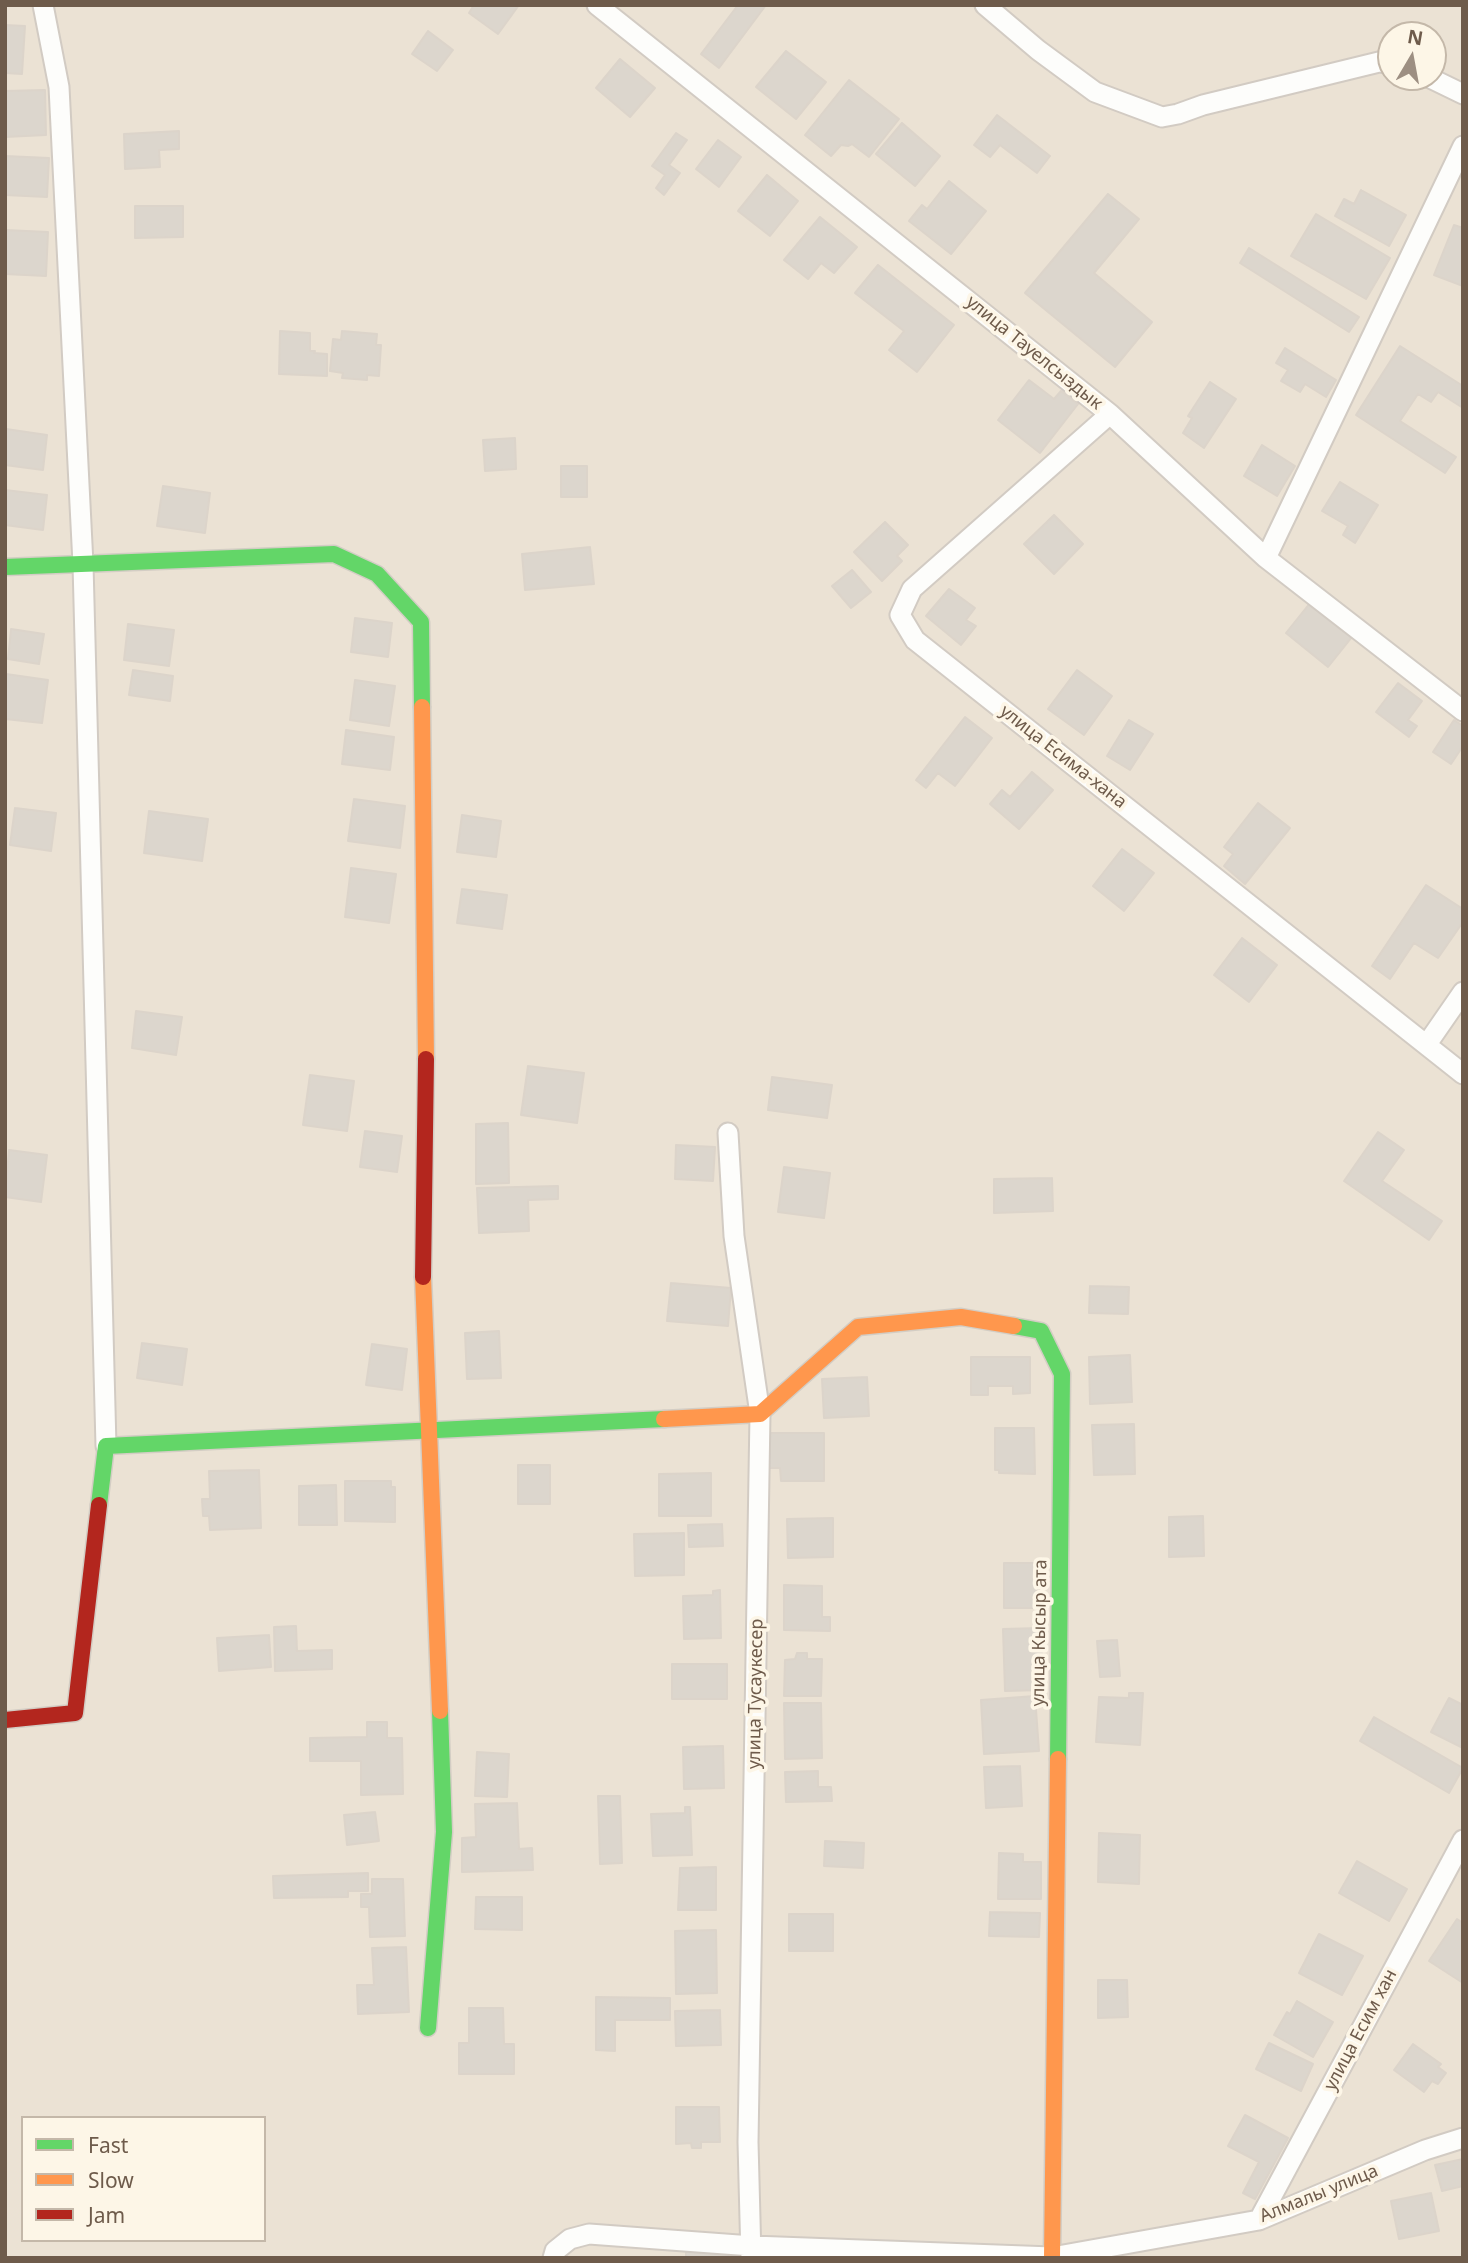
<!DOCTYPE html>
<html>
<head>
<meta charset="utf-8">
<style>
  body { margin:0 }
  #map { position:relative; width:1468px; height:2263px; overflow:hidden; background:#f3f0e7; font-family:"Noto Sans",sans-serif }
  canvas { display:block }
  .frame { position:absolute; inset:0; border:7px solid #6e5b4b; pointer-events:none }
  .legend { position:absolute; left:21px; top:2116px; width:245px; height:126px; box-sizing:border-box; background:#fdf6e7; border:2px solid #c4b8a9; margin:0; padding:9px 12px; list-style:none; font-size:21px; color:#6e5b4b }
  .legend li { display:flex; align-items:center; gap:14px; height:35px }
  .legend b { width:35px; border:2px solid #c4b8a9 }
  .north { position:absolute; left:1377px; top:21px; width:70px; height:70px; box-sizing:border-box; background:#fdf6e7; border:2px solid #c4b8a9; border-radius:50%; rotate:10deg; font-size:19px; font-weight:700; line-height:28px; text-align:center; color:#6e5b4b }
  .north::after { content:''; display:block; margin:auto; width:24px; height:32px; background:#9d8f82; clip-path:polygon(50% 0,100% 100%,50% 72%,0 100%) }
</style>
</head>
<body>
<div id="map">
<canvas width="1468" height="2263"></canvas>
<div class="frame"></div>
<ul class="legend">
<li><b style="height:9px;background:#63d668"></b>Fast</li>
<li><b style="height:9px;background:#ff974d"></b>Slow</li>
<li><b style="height:9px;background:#b3261e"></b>Jam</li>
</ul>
<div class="north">N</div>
</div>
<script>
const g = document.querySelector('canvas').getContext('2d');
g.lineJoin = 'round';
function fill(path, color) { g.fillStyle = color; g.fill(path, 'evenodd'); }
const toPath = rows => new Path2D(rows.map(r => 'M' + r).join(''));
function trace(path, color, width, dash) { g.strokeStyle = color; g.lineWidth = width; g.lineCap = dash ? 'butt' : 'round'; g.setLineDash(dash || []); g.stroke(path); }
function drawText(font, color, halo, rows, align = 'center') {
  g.font = font + ' "Noto Sans",sans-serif'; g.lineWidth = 7; g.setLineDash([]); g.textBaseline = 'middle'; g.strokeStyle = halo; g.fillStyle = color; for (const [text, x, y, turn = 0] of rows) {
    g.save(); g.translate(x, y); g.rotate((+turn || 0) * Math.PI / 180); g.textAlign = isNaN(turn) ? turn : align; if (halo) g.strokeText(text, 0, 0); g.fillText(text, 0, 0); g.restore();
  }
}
const residential = toPath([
  [5,5,1463,5,1463,2258,5,2258],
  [1391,35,1433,35,1433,77,1391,77],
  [23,2118,264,2118,264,2240,23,2240]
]);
const building = toPath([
  [474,5,519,5,498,34,469,13,474,5],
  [738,5,766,5,719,68,701,54,738,5],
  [5,25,25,26,22,74,5,73,5,25],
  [428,31,453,50,437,71,412,54,428,31],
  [786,51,826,82,796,119,756,87,786,51],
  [620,59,655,88,630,117,596,88,620,59],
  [849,80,899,119,869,157,852,144,848,146,841,145,831,156,805,135,849,80],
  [45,90,46,135,5,137,5,91,45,90],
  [997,115,1050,156,1037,173,1000,145,990,157,974,145,997,115],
  [902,123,940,156,915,186,876,154,902,123],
  [179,131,179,149,159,150,160,167,125,169,124,134,179,131],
  [676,133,687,140,669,165,680,173,664,195,656,188,665,175,652,166,676,133],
  [718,140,741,157,719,187,696,169,718,140],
  [5,156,49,158,47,197,5,195,5,156],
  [767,175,798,201,770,236,738,211,767,175],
  [949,181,986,211,951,254,909,221,922,205,927,209,949,181],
  [1361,190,1406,215,1389,246,1335,216,1344,199,1354,204,1361,190],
  [1108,194,1139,219,1094,273,1152,322,1115,367,1025,293,1108,194],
  [135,206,183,206,183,237,135,238,135,206],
  [1316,214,1390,258,1366,299,1291,256,1316,214],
  [820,217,857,247,834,273,821,263,808,279,784,260,820,217],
  [1454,225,1463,228,1463,286,1434,275,1454,225],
  [5,230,48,232,46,276,5,274,5,230],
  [1249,248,1359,317,1349,332,1240,263,1249,248],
  [878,265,954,325,917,372,889,350,904,331,855,293,878,265],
  [280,331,310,333,310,351,315,351,314,353,327,354,327,376,279,374,280,331],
  [342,331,377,334,376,345,381,345,379,376,367,375,367,380,342,378,343,373,330,371,333,339,341,340,342,331],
  [1400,346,1463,386,1463,408,1438,392,1431,402,1418,394,1400,421,1456,457,1445,473,1356,415,1400,346],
  [1285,348,1336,380,1326,397,1305,384,1300,392,1281,381,1288,370,1276,363,1285,348],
  [1029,380,1054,399,1061,391,1078,404,1040,453,998,420,1029,380],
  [1210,382,1236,399,1204,448,1183,433,1192,418,1188,416,1210,382],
  [6,429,47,435,43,470,5,465,6,429],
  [515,438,516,469,485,471,483,440,515,438],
  [1262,445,1295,466,1277,496,1244,476,1262,445],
  [561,466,587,466,587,497,561,497,561,466],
  [1340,482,1378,505,1355,543,1343,535,1348,526,1322,511,1340,482],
  [163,486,210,493,205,533,157,526,163,486],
  [5,490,47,495,43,530,5,525,5,490],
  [1054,515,1083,544,1054,574,1024,544,1054,515],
  [885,522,908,545,897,556,902,561,882,581,854,552,885,522],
  [590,547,594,584,525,590,522,554,590,547],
  [852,570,871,592,851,608,832,586,852,570],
  [949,589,975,608,966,620,976,626,961,645,926,616,949,589],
  [1310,603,1352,637,1328,667,1286,633,1310,603],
  [355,618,392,623,388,657,351,652,355,618],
  [128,624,174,630,169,666,124,660,128,624],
  [11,629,44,634,39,664,8,659,11,629],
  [133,670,173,676,170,701,129,695,133,670],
  [1077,670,1112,696,1084,735,1048,709,1077,670],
  [6,674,48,680,42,723,5,719,6,674],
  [355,680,395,686,389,726,350,720,355,680],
  [1398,683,1422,701,1408,720,1417,726,1409,737,1376,712,1398,683],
  [965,717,992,738,955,786,938,773,926,788,916,780,965,717],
  [1129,720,1153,734,1130,770,1107,756,1129,720],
  [1454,720,1463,726,1463,746,1451,764,1433,752,1454,720],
  [346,730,394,737,390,770,342,764,346,730],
  [1032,772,1053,790,1019,829,990,804,1002,790,1010,797,1032,772],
  [354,799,405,806,400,848,348,841,354,799],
  [1258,803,1290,828,1245,884,1224,866,1233,854,1224,847,1258,803],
  [15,808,56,813,51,851,10,845,15,808],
  [149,811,208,819,202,861,144,853,149,811],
  [462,815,501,821,496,857,457,852,462,815],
  [1122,849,1154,873,1124,911,1093,886,1122,849],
  [351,868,396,874,389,923,345,917,351,868],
  [1426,885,1463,909,1463,922,1438,958,1414,943,1390,979,1372,966,1426,885],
  [462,889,507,895,502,929,457,923,462,889],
  [1242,938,1277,965,1249,1002,1214,975,1242,938],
  [136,1011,182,1017,176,1055,132,1048,136,1011],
  [528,1066,584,1073,577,1123,521,1115,528,1066],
  [310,1075,354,1081,347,1131,303,1125,310,1075],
  [772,1077,832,1085,827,1118,768,1110,772,1077],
  [508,1123,509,1183,476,1184,476,1124,508,1123],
  [365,1131,402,1136,397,1172,360,1167,365,1131],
  [1378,1132,1404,1150,1382,1181,1442,1221,1429,1240,1344,1181,1378,1132],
  [676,1145,715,1147,713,1181,675,1179,676,1145],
  [9,1150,47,1155,41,1202,5,1197,9,1150],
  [784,1167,830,1173,824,1218,778,1212,784,1167],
  [1052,1178,1053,1211,994,1213,994,1179,1052,1178],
  [558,1186,558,1199,528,1200,529,1231,479,1233,477,1188,558,1186],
  [671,1283,731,1288,728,1326,667,1321,671,1283],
  [1090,1286,1129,1287,1128,1314,1089,1313,1090,1286],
  [499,1331,501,1378,467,1379,465,1333,499,1331],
  [142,1343,187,1349,182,1385,137,1378,142,1343],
  [372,1344,407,1349,402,1390,366,1385,372,1344],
  [1130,1355,1132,1402,1090,1404,1089,1357,1130,1355],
  [971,1357,1030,1357,1030,1393,1013,1394,1013,1386,988,1386,988,1395,971,1395,971,1357],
  [867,1377,869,1416,824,1418,822,1379,867,1377],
  [1134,1424,1135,1474,1094,1475,1092,1425,1134,1424],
  [995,1428,1034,1428,1035,1474,999,1473,999,1470,995,1470,995,1428],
  [768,1433,824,1433,824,1481,781,1481,780,1468,769,1468,768,1433],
  [518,1465,550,1465,550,1504,518,1504,518,1465],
  [259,1470,261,1528,210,1530,209,1516,203,1516,202,1499,210,1499,209,1471,259,1470],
  [711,1473,711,1516,659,1516,659,1474,711,1473],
  [345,1481,391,1481,391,1487,395,1487,395,1522,345,1521,345,1481],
  [336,1485,337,1525,299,1525,299,1486,336,1485],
  [1203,1516,1204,1556,1169,1557,1169,1517,1203,1516],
  [833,1518,833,1557,788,1558,787,1519,833,1518],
  [722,1524,723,1546,689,1547,688,1525,722,1524],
  [684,1533,684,1575,635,1576,634,1534,684,1533],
  [1004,1563,1037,1563,1037,1608,1004,1608,1004,1563],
  [784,1585,822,1586,822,1617,830,1617,830,1631,784,1630,784,1585],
  [720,1590,721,1638,684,1639,683,1596,713,1595,713,1591,720,1590],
  [296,1626,297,1651,332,1650,332,1669,275,1671,274,1627,296,1626],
  [1041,1628,1043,1690,1005,1691,1003,1629,1041,1628],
  [269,1635,271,1667,219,1671,217,1638,269,1635],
  [1117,1640,1120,1676,1100,1677,1097,1641,1117,1640],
  [797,1653,807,1653,807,1659,822,1659,821,1696,784,1696,785,1660,795,1659,797,1653],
  [672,1664,727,1664,727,1699,672,1699,672,1664],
  [1129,1693,1143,1693,1140,1745,1096,1742,1099,1697,1129,1698,1129,1693],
  [1035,1696,1039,1751,984,1754,981,1700,1035,1696],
  [1449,1698,1463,1705,1463,1748,1431,1732,1449,1698],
  [784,1703,821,1703,822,1758,785,1759,784,1703],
  [1374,1717,1463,1768,1449,1793,1360,1741,1374,1717],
  [367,1722,387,1722,387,1738,402,1738,403,1794,361,1795,361,1761,310,1761,310,1738,367,1737,367,1722],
  [723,1746,724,1788,684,1789,683,1747,723,1746],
  [477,1752,509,1754,507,1797,475,1796,477,1752],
  [1020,1766,1022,1806,986,1808,984,1767,1020,1766],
  [818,1771,818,1787,831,1787,832,1801,786,1802,785,1772,818,1771],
  [598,1796,620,1796,622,1863,600,1864,598,1796],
  [517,1803,519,1849,532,1848,533,1870,462,1872,462,1838,476,1837,475,1804,517,1803],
  [685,1807,690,1807,692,1855,653,1856,651,1814,685,1813,685,1807],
  [375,1812,379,1841,347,1845,344,1815,375,1812],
  [1099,1833,1140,1835,1139,1884,1098,1882,1099,1833],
  [825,1841,864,1843,863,1868,824,1866,825,1841],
  [999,1853,1023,1854,1023,1862,1041,1862,1041,1899,998,1899,999,1853],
  [1357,1861,1407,1889,1389,1921,1339,1893,1357,1861],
  [716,1867,716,1910,678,1910,680,1868,716,1867],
  [368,1873,368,1891,348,1891,348,1897,274,1898,273,1876,368,1873],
  [372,1879,403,1879,405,1936,370,1937,369,1907,361,1907,361,1894,372,1894,372,1879],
  [476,1897,522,1897,522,1930,475,1929,476,1897],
  [990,1912,1040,1913,1039,1937,989,1936,990,1912],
  [789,1914,833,1914,833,1951,789,1951,789,1914],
  [1457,1919,1463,1923,1463,1983,1429,1961,1457,1919],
  [716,1930,717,1993,676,1994,675,1931,716,1930],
  [1319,1934,1363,1956,1342,1995,1299,1973,1319,1934],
  [406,1947,409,2012,358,2014,357,1985,374,1985,372,1948,406,1947],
  [1098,1980,1127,1980,1128,2017,1098,2018,1098,1980],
  [596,1997,670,1998,670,2020,615,2020,615,2051,596,2050,596,1997],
  [1297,2001,1333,2022,1313,2057,1274,2035,1287,2012,1290,2014,1297,2001],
  [469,2008,503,2008,504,2044,514,2044,514,2074,459,2074,459,2043,469,2043,469,2008],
  [720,2010,721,2045,676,2046,675,2011,720,2010],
  [1269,2043,1313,2064,1301,2091,1256,2069,1269,2043],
  [1413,2044,1441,2064,1438,2067,1446,2073,1438,2084,1432,2081,1424,2092,1394,2070,1413,2044],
  [676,2107,719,2107,720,2142,701,2142,701,2148,692,2148,691,2143,676,2144,676,2107],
  [1245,2115,1288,2138,1255,2199,1243,2193,1259,2162,1228,2146,1245,2115],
  [1463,2159,1463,2186,1442,2191,1435,2165,1463,2159],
  [1431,2193,1439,2231,1399,2239,1391,2201,1431,2193],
  [686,2248,728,2250,728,2258,686,2258,686,2248]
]);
const street = toPath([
  [43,5,59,87,83,564,106,1446],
  [597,5,1110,414,1266,558,1463,711],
  [985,5,1038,50,1095,92,1162,117,1178,114,1203,105,1379,62,1391,64],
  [1428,77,1463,94],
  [1110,414,912,589,900,615,915,640,1463,1074],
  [1266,558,1463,146],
  [1427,1044,1463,992],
  [728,1133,734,1236,760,1414,748,2142,751,2258],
  [1259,2220,1463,1840],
  [553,2258,555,2251,570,2239,589,2234,752,2246,1052,2257,1259,2220,1425,2150,1463,2138]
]);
const fast = toPath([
  [5,567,334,554,377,574,421,622,422,707],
  [1014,1326,1041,1331,1062,1374,1058,1759],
  [99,1505,106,1446,664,1419],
  [428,2028,444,1832,440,1711]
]);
const slow = toPath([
  [422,707,426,1059],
  [423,1277,440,1711],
  [664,1419,760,1414,858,1327,961,1317,1014,1326],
  [1052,2257,1058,1759]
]);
const jam = toPath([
  [423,1277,426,1059],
  [5,1720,75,1713,99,1505]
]);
const streetNames = [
  ["улица Тауелсыздык",1034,353,39],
  ["улица Есима-хана",1063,757,38],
  ["улица Кысыр ата",1040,1633,-89],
  ["улица Тусаукесер",756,1694,-89],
  ["улица Есим хан",1361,2030,-62],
  ["Алмалы улица",1319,2194,-22]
];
fill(residential, '#ebe2d4');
fill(building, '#dcd6cd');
trace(building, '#dcd4ca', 2);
trace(street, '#d2cbc3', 23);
trace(fast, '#d3cdc4', 19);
trace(slow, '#d3cdc4', 19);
trace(jam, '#d3cdc4', 19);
trace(street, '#fdfdfb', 19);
trace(fast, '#63d668', 16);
trace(slow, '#ff974d', 16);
trace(jam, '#b3261e', 16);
drawText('18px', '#6e5b4b', '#fdf6e7', streetNames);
</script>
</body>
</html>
